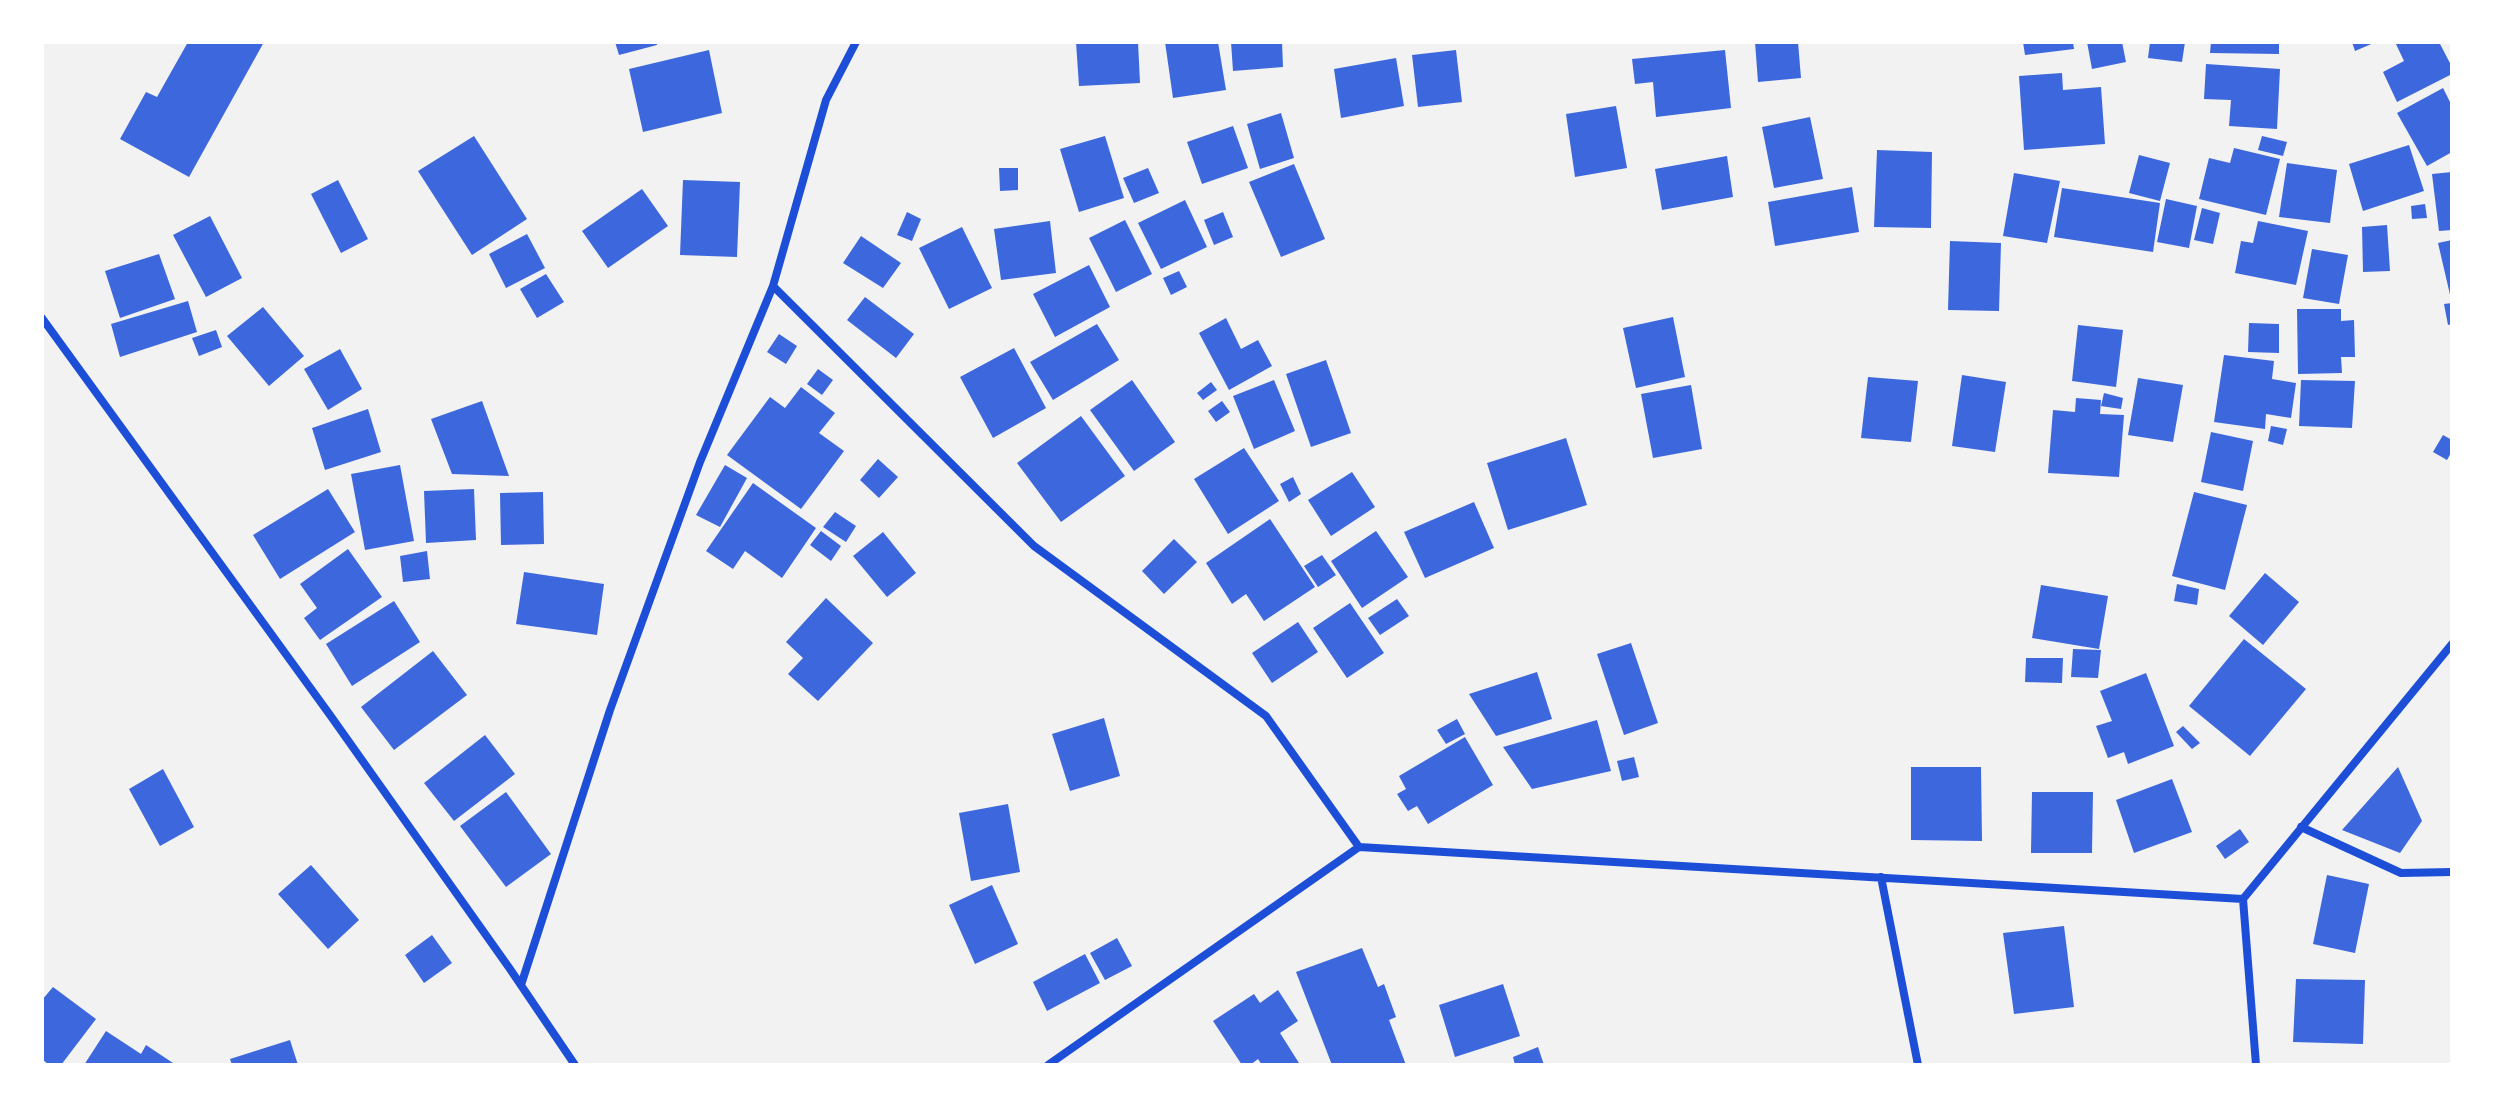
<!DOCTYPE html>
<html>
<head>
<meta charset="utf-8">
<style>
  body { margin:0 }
  #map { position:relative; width:2494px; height:1107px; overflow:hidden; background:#f2f2f2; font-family:"Source Sans 3",sans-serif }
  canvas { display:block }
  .frame { position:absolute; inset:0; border:44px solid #fff; pointer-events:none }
</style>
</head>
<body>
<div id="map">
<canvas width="2494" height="1107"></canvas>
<div class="frame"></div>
</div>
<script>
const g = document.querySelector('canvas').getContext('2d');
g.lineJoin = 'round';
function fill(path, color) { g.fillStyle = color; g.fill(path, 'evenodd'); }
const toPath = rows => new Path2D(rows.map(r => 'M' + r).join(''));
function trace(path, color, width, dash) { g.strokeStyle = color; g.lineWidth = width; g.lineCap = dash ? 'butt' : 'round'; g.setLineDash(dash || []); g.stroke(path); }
const building = toPath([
  [188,42,264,42,189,177,120,139,146,92,157,97],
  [615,42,656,42,657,45,619,55],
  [1076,42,1138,42,1140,83,1079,86],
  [1165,42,1218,42,1226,90,1173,98],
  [1231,42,1282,42,1283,67,1233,71],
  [1755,42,1798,42,1801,78,1758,82],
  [2023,42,2073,42,2074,49,2025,55],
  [2087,42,2122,42,2126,62,2092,69],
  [2150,42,2185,42,2182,62,2148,58],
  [2211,42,2279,42,2279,54,2210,53],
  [2352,42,2376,42,2355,51],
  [2395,42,2439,42,2452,67,2452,74,2397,102,2383,72,2404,61],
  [709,50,722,113,643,132,629,69],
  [1456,50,1462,102,1418,107,1412,55],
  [1725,50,1731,108,1656,117,1653,82,1635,84,1632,59],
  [1396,58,1404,106,1341,118,1334,69],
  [2206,64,2280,69,2277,129,2229,126,2231,100,2204,99],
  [2062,73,2063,90,2101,87,2105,144,2024,150,2019,76],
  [2443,88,2452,106,2452,152,2427,166,2397,113],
  [1616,106,1627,168,1575,177,1566,114],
  [1281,113,1294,158,1260,169,1247,124],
  [1810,117,1823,179,1774,188,1762,127],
  [1233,126,1248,168,1202,184,1187,142],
  [474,136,527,219,472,255,418,171],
  [1105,136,1124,198,1079,212,1060,149],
  [2262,136,2287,142,2283,156,2258,150],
  [2409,145,2424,191,2363,211,2349,164],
  [2234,148,2280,159,2266,215,2199,199,2209,158,2230,163],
  [1877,150,1932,152,1931,228,1874,227],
  [2139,155,2170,163,2160,201,2129,193],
  [1727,156,1733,197,1662,210,1655,169],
  [2287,163,2337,170,2330,223,2279,217],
  [1294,164,1325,239,1281,257,1249,182],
  [999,168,1018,168,1018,190,1000,191],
  [1148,168,1159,193,1134,203,1123,178],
  [2452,172,2452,230,2439,231,2432,174],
  [2014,173,2060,181,2047,243,2003,236],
  [338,180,368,239,341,253,311,194],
  [683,180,740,182,737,257,680,255],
  [1852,187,1859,232,1775,246,1768,202],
  [2062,188,2160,203,2153,252,2054,237],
  [642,189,668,226,608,268,582,231],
  [2166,199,2197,206,2189,248,2157,242],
  [1185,200,1207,247,1161,269,1138,223],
  [2425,204,2427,218,2412,219,2411,206],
  [2202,208,2220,213,2213,244,2194,240],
  [907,212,921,219,912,241,897,235],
  [1223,212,1233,237,1214,245,1204,220],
  [210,216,242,278,206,297,173,235],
  [1125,220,1152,274,1116,292,1089,238],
  [1050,221,1056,273,1001,280,994,229],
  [2258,221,2308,231,2296,285,2235,273,2241,241,2253,243],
  [2387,225,2390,271,2363,272,2362,227],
  [962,227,992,288,949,309,919,248],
  [527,234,545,268,506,288,489,254],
  [861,236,901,263,883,288,843,263],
  [2452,240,2452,299,2451,299,2438,243],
  [1950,241,2001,243,1999,311,1948,310],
  [2312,249,2348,255,2339,304,2303,298],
  [159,254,175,299,120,318,105,271],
  [1089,265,1110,307,1055,337,1033,294],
  [1179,271,1187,287,1171,295,1163,278],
  [546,274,564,302,537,318,520,289],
  [865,297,914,334,896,358,847,320],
  [188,301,197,332,120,357,111,324],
  [2452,303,2452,324,2448,325,2444,304],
  [263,307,304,356,269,386,227,336],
  [2297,309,2341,309,2341,321,2354,320,2355,357,2341,357,2342,373,2298,374],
  [1673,317,1685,377,1636,388,1623,328],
  [1226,318,1241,349,1258,340,1272,366,1229,390,1199,333],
  [2249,323,2279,324,2279,353,2248,352],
  [1097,324,1119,360,1053,400,1030,362],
  [2078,325,2123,330,2116,387,2072,381],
  [216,330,222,347,199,356,192,338],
  [779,334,797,346,786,364,767,352],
  [1014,348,1046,408,993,438,960,377],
  [340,349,362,389,328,410,304,369],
  [2224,355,2274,361,2272,379,2296,383,2291,418,2266,414,2265,429,2214,422],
  [1326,360,1351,433,1311,447,1286,374],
  [818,369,833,380,822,395,807,384],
  [1962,375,2006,382,1995,452,1952,446],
  [1868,377,1918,381,1911,442,1861,438],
  [2138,378,2183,385,2173,442,2128,435],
  [1132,380,1175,442,1134,471,1090,410],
  [1274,380,1295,431,1254,449,1233,396],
  [2301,380,2355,381,2352,428,2299,426],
  [1211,382,1217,390,1203,400,1197,393],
  [1691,385,1702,449,1653,458,1641,394],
  [801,387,835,413,819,433,844,451,801,509,727,455,770,397,785,408],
  [2104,393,2123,398,2121,409,2101,406],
  [2076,398,2101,400,2100,414,2124,415,2119,477,2048,473,2053,410,2075,412],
  [482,401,509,476,452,474,431,419],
  [1222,401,1230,412,1216,422,1208,411],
  [368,409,381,452,325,470,312,428],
  [1081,416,1125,476,1061,522,1017,463],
  [2271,426,2287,429,2283,445,2268,441],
  [2211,432,2253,441,2243,491,2201,482],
  [2443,435,2452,440,2452,451,2447,460,2433,452],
  [1566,438,1587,505,1508,530,1487,463],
  [1244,448,1279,501,1228,534,1194,479],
  [878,459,898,477,879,498,860,480],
  [400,465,414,541,365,550,351,474],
  [725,465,747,478,720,527,696,515],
  [1352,472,1375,507,1331,536,1308,500],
  [1293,477,1301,494,1289,502,1280,484],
  [753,483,816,528,782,578,745,551,733,569,706,551],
  [328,489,355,532,280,579,253,535],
  [474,489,476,540,426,543,424,491],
  [543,492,544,544,501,545,500,493],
  [2194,492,2247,505,2225,590,2172,576],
  [1474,502,1494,548,1425,578,1404,532],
  [835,512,856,526,846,542,823,527],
  [1270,519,1315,587,1264,621,1246,594,1232,604,1206,563],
  [821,531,841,546,831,561,810,545],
  [1376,531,1408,577,1362,608,1331,561],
  [883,532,916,573,887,597,853,556],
  [1174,539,1197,562,1164,594,1142,571],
  [348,549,382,597,320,640,304,618,317,608,300,584],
  [427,551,430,579,403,582,400,556],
  [1322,555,1336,575,1318,587,1304,566],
  [524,572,604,584,597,635,516,624],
  [2265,573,2299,602,2263,645,2229,616],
  [2177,584,2199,589,2197,605,2174,601],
  [2041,585,2108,596,2099,649,2032,638],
  [826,598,873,643,818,701,788,674,803,658,786,642],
  [1397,599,1409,616,1380,635,1368,618],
  [394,601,420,642,352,686,326,644],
  [1350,603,1384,653,1347,678,1313,628],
  [1298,622,1318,652,1272,683,1252,653],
  [2244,639,2306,689,2250,756,2189,706],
  [1631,643,1658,723,1624,735,1597,654],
  [2073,649,2101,650,2098,678,2071,677],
  [433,651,467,695,394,750,361,707],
  [2026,658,2063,658,2062,683,2025,682],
  [1537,672,1552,719,1496,736,1469,694],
  [2146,673,2174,746,2128,764,2124,752,2108,758,2096,726,2112,721,2100,691],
  [1104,718,1120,776,1070,791,1052,734],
  [1457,719,1465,734,1446,744,1437,730],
  [1597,720,1611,771,1532,789,1503,747],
  [2183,726,2200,743,2192,749,2176,732],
  [485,735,515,774,454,821,424,783],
  [1465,737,1493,785,1428,824,1417,806,1408,811,1397,794,1406,789,1399,776],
  [1634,757,1639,777,1622,781,1617,761],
  [1911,767,1981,767,1982,841,1911,840],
  [2398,767,2422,821,2400,853,2342,830],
  [163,769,194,827,160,846,129,789],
  [2172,779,2192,832,2134,853,2116,800],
  [506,792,551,854,506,887,460,826],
  [2032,792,2093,792,2092,853,2031,853],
  [1008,804,1020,872,971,881,959,813],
  [2240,829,2249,842,2225,859,2216,846],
  [311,865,359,920,328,949,278,894],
  [2327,875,2369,884,2355,953,2313,944],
  [992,885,1018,944,975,964,949,905],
  [2064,926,2074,1007,2014,1014,2003,933],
  [432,935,452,963,424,983,405,955],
  [1117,938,1132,966,1105,980,1090,953],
  [1362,948,1378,987,1384,984,1396,1017,1389,1020,1406,1065,1332,1065,1296,972],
  [1085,954,1100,983,1047,1011,1033,982],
  [2296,979,2365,980,2363,1044,2293,1042],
  [1503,984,1520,1036,1455,1057,1439,1005],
  [53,987,96,1019,61,1065,49,1065,42,1059,42,1000],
  [1278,990,1298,1021,1280,1033,1299,1063,1296,1065,1262,1065,1258,1059,1250,1065,1242,1065,1213,1021,1254,994,1260,1003],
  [106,1031,141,1054,146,1045,176,1065,84,1065],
  [290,1040,298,1065,232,1065,230,1059],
  [1538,1047,1544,1065,1515,1065,1513,1057]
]);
const minor = toPath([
  [773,286,1034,546,1266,716,1359,847],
  [42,318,330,715,510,969,575,1065],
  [2301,827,2401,873,2452,872],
  [1881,877,1918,1065],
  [2243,899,2256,1065],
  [521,985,610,710,700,462,773,286,826,100,856,42],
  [1048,1065,1359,847,2243,899,2452,644]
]);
fill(building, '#3d67dc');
trace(minor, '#1d4ed8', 8);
</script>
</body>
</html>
